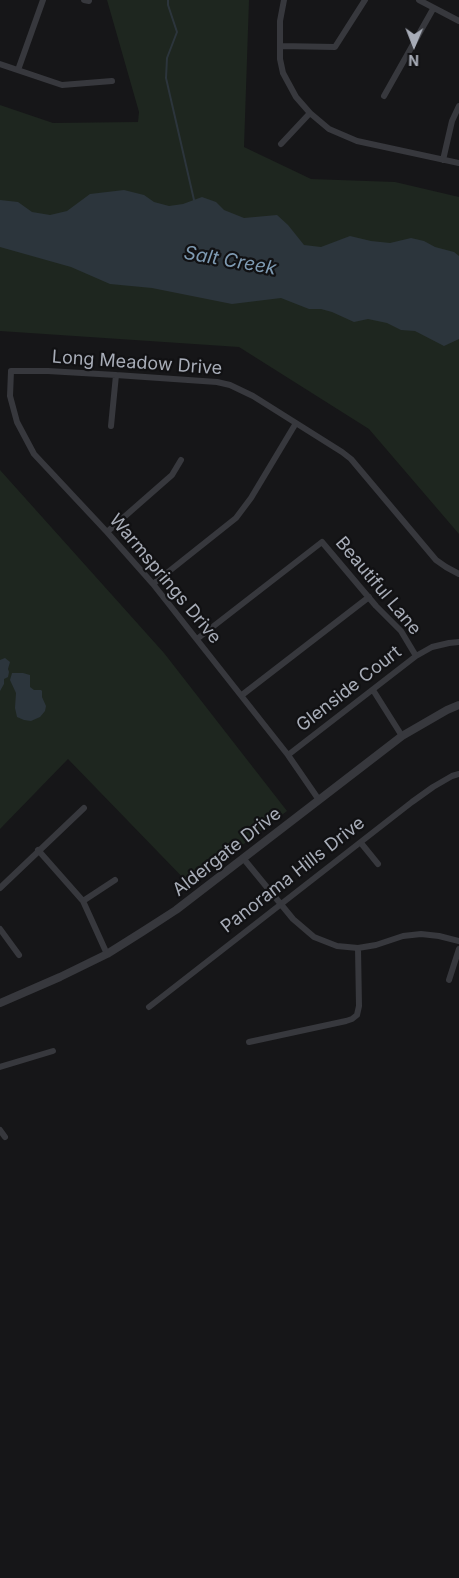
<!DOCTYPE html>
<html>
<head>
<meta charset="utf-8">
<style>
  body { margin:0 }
  #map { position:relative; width:459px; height:1578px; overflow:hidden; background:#161618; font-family:Inter,sans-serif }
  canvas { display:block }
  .north { position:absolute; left:389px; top:20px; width:50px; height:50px; -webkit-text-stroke:4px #111113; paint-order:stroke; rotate:181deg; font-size:14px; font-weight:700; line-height:20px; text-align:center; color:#a8adb8 }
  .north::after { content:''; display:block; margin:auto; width:18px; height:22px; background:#a8adb8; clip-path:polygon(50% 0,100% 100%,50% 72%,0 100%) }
</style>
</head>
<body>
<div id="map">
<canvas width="459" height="1578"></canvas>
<div class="north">N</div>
</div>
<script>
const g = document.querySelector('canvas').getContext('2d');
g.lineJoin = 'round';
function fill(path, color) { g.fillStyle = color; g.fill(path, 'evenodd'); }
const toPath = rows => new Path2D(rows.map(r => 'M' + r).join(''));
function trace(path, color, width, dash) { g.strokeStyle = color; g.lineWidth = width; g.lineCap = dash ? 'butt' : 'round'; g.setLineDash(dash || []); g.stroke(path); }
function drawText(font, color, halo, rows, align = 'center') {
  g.font = font + ' Inter,sans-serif'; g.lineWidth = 4.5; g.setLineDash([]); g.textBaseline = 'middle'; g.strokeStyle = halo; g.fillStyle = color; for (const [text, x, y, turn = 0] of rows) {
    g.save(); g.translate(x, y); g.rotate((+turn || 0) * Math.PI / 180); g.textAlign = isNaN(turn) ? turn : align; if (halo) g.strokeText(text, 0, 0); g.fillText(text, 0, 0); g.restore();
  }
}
const green = toPath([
  [107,0,249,0,244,147,311,179,395,182,459,197,459,534,369,429,239,347,0,331,0,105,53,123,138,122,139,112],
  [0,470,164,653,287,811,190,885,68,759,0,829]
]);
const water = toPath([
  [124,190,144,195,154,202,169,206,183,204,202,197,216,202,224,210,244,218,277,215,288,225,304,245,321,247,350,236,371,241,390,243,411,238,424,241,435,247,454,252,459,256,459,339,444,346,415,331,401,330,387,323,368,319,354,322,332,312,321,309,309,309,281,298,232,304,152,288,110,284,71,267,0,247,0,200,18,202,32,212,50,215,67,211,90,194],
  [5,658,10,662,8,669,9,672,8,677,4,679,4,684,0,691,0,660],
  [12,673,23,673,30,675,30,687,34,690,41,690,42,691,42,697,46,706,45,711,40,717,31,721,24,720,17,717,15,708,16,693,10,680]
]);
const stream = toPath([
  [168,0,168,5,177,32,167,58,166,78,194,200]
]);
const minor = toPath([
  [84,0,89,1],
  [284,0,280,21,280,59,283,73,296,97,310,113,329,129,357,141,459,163],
  [419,0,459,21],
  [280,46,335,47,365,0],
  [0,64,62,85,112,81],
  [18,70,43,0],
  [384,96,433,9],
  [281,144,310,113],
  [443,160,452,121,459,106],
  [111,426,116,375],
  [107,532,172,475,181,460],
  [153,584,236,518,251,498,296,423],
  [197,639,322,542,376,606,401,631,416,656],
  [373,690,402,736],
  [242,695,369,597],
  [288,755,416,656,432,647,449,643,459,642],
  [319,800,288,755,153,584,107,532,34,454,17,422,10,396,11,371,48,371,116,375,217,382,230,385,253,396,342,452,351,459,436,560,446,567,459,574],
  [361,843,378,864],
  [38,850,83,901,107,954],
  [243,858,293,919,314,937,337,946,358,948,376,945,403,936,421,934,439,936,459,941],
  [0,888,84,808],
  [83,901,115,880],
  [0,929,19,955],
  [449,980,459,949],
  [149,1007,412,802,433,787,452,776,459,774],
  [249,1042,346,1021,352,1019,357,1015,359,1006,358,948],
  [0,1067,53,1051],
  [0,1130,5,1137]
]);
const tertiary = toPath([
  [0,1003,60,977,107,954,142,932,176,910,402,736,447,710,459,705]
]);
const streetNames = [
  ["Long Meadow Drive",137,363,4],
  ["Warmsprings Drive",165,579,50],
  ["Beautiful Lane",378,586,50],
  ["Glenside Court",349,689,-38],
  ["Aldergate Drive",227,852,-38],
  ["Panorama Hills Drive",293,875,-38]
];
const waterNames = [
  ["Salt Creek",230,261,10]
];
fill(green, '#1e261f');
fill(water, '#2c353c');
trace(stream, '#2c353c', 2);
trace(minor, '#37383d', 6);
trace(tertiary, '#37383d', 8);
drawText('18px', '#a8adb8', '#111113', streetNames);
drawText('italic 19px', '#7f9bb3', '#111113', waterNames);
</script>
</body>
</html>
